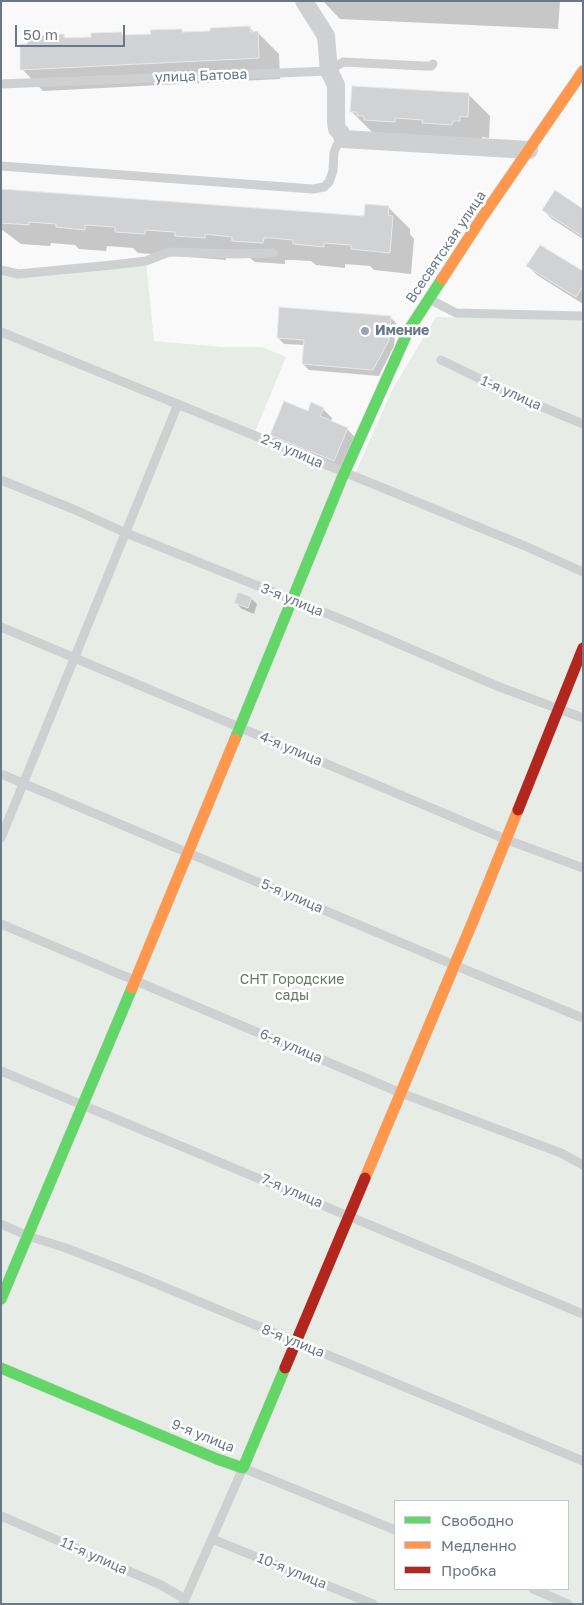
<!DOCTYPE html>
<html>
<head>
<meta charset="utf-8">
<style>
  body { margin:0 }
  #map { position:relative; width:584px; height:1605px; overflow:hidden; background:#f9f9f9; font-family:"Golos Text",sans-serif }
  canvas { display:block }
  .frame { position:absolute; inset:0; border:2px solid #6a7788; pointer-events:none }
  .legend { position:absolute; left:394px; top:1500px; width:175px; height:90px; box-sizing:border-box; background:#fff; border:1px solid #c3c9cf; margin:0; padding:6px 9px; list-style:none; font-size:15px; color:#6a7788 }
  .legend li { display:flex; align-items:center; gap:10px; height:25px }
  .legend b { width:25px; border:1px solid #c3c9cf }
  .scale { position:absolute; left:15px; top:25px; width:110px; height:22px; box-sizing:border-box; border:2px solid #6a7788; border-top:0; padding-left:6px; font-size:15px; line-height:18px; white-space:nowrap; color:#6a7788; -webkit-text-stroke:4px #fff; paint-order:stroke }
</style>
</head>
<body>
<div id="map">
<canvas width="584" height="1605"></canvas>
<div class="frame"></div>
<ul class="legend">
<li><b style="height:6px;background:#63d668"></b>Свободно</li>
<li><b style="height:6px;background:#ff974d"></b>Медленно</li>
<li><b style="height:6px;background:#b3261e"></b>Пробка</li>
</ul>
<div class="scale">50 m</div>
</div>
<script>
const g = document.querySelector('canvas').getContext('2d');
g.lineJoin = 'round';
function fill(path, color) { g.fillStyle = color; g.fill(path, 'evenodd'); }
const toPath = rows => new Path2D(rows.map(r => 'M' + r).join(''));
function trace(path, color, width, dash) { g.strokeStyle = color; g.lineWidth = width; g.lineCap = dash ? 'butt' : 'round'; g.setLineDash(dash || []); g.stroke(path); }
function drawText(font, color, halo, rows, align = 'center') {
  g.font = font + ' "Golos Text",sans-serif'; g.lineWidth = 5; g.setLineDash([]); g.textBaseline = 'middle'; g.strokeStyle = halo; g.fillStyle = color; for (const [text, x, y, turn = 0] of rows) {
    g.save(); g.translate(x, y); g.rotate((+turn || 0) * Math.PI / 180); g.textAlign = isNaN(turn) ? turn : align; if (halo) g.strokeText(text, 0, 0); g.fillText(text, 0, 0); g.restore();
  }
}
const green = toPath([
  [146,261,154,341,222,347,262,347,286,357,255,432,354,476,392,390,436,317,583,320,583,1604,1,1604,1,270,18,274],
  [395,1501,568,1501,568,1589,395,1589]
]);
const shadow = toPath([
  [323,1,560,1,558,29,340,19],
  [250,28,255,33,258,33,279,54,280,79,43,91,22,69,64,36,67,39,92,39,122,33,125,36,152,35,181,30,185,34],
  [468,94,490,116,489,138,482,137,481,142,373,133,351,111],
  [1,190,365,218,389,208,410,229,410,234,414,239,411,274,374,270,370,266,345,264,345,268,316,265,311,261,293,260,285,260,285,264,255,262,250,258,226,256,226,260,138,253,133,248,107,246,106,251,79,249,75,245,51,243,50,246,21,244,1,229],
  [543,210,583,210,583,239,552,219],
  [528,266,583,273,583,304,537,275],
  [390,317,396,323,394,346,379,376,309,370,303,364,304,345,284,344,278,338],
  [323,409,332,418,331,422,347,429,356,438,343,469,280,444,271,435,308,412],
  [251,598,257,604,254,614,242,609,236,603]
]);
const building = toPath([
  [250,26,251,32,258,31,259,58,20,70,20,44,27,44,27,40,34,40,34,36,64,34,64,38,91,37,91,33,122,32,122,35,151,34,150,30,182,29,182,32,210,31,210,28,250,26],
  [352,86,469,93,468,117,460,116,460,121,453,121,452,125,422,123,423,120,395,118,395,122,364,120,364,116,357,116,357,112,350,112,352,86],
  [1,189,364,216,365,204,389,206,388,215,393,216,390,253,351,249,351,245,324,243,324,247,293,244,293,240,271,238,264,238,263,243,232,241,232,237,205,234,205,238,175,236,175,232,145,230,145,234,115,232,115,227,85,225,85,230,56,227,56,224,29,222,29,225,1,223,1,189],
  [555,190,583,209,583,237,542,210,555,190],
  [540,245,583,271,583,286,576,297,526,266,540,245],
  [279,307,391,316,389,340,373,370,302,364,304,340,277,338,279,307],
  [284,401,308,411,311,402,324,408,320,416,348,428,334,461,270,435,284,401],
  [238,592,252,597,248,608,234,603,238,592]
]);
const lane = toPath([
  [1,84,329,71,343,62,424,66,431,66,433,64],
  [1,166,313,189,324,187,329,182,333,171,334,152,337,145,343,139],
  [1,270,18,274,112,265,146,261,169,252,237,254,273,253],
  [429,299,456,313,583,316],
  [1,332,525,546,583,572],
  [441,360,509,393,583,424],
  [1,480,73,509,126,533,348,622,497,686,583,718],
  [1,627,505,839,583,868],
  [1,774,454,965,583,1018],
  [1,838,178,404],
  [1,924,401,1093,561,1153,583,1165],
  [1,1071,583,1314],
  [1,1224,28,1236,66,1248,140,1277,583,1461],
  [1,1516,161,1585,185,1599],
  [212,1539,373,1604],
  [533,1589,568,1604],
  [183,1604,243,1468,395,1530]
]);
const street = toPath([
  [304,1,326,36,329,71,336,85,336,121,337,129,341,133,343,139,529,150]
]);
const fast = toPath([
  [235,739,342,478,408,331,442,279],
  [1,1299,132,988],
  [1,1368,217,1459,243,1468,285,1368]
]);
const slow = toPath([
  [442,279,481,219,583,71],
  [132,988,235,739],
  [365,1178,473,921,518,810]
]);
const jam = toPath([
  [518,810,583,648],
  [285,1368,365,1178]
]);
const markers = [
  [365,331,5,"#9ca4b0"]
];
const streetNames = [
  ["улица Батова",201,76,-2],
  ["Всесвятская улица",446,247,-56],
  ["1-я улица",511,393,24],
  ["2-я улица",292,451,23],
  ["3-я улица",292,600,22],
  ["4-я улица",291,749,23],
  ["5-я улица",292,896,23],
  ["6-я улица",291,1046,23],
  ["7-я улица",292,1191,23],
  ["8-я улица",293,1341,22],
  ["9-я улица",203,1436,22],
  ["11-я улица",94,1556,24],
  ["10-я улица",292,1571,22]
];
const poiNames = [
  ["Имение",375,331]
];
const parkNames = [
  ["СНТ Городские",292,980],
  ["сады",292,996]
];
fill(green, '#e8ece7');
fill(shadow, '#0003');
fill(building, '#d1d2d4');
trace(building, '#e8e8e8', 1);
trace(fast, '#d6d7d8', 12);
trace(slow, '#d6d7d8', 12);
trace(jam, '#d6d7d8', 12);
trace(lane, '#cfd0d2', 9);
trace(street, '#cfd0d2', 18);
trace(fast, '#63d668', 11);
trace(slow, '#ff974d', 11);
trace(jam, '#b3261e', 11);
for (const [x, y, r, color] of markers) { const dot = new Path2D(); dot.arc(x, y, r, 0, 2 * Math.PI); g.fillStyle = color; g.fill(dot); trace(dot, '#fff', 2); }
drawText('14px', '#6a7788', '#fff', streetNames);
drawText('bold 14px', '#6a7788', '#fff', poiNames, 'left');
drawText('14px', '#667a65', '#fff', parkNames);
</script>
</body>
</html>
